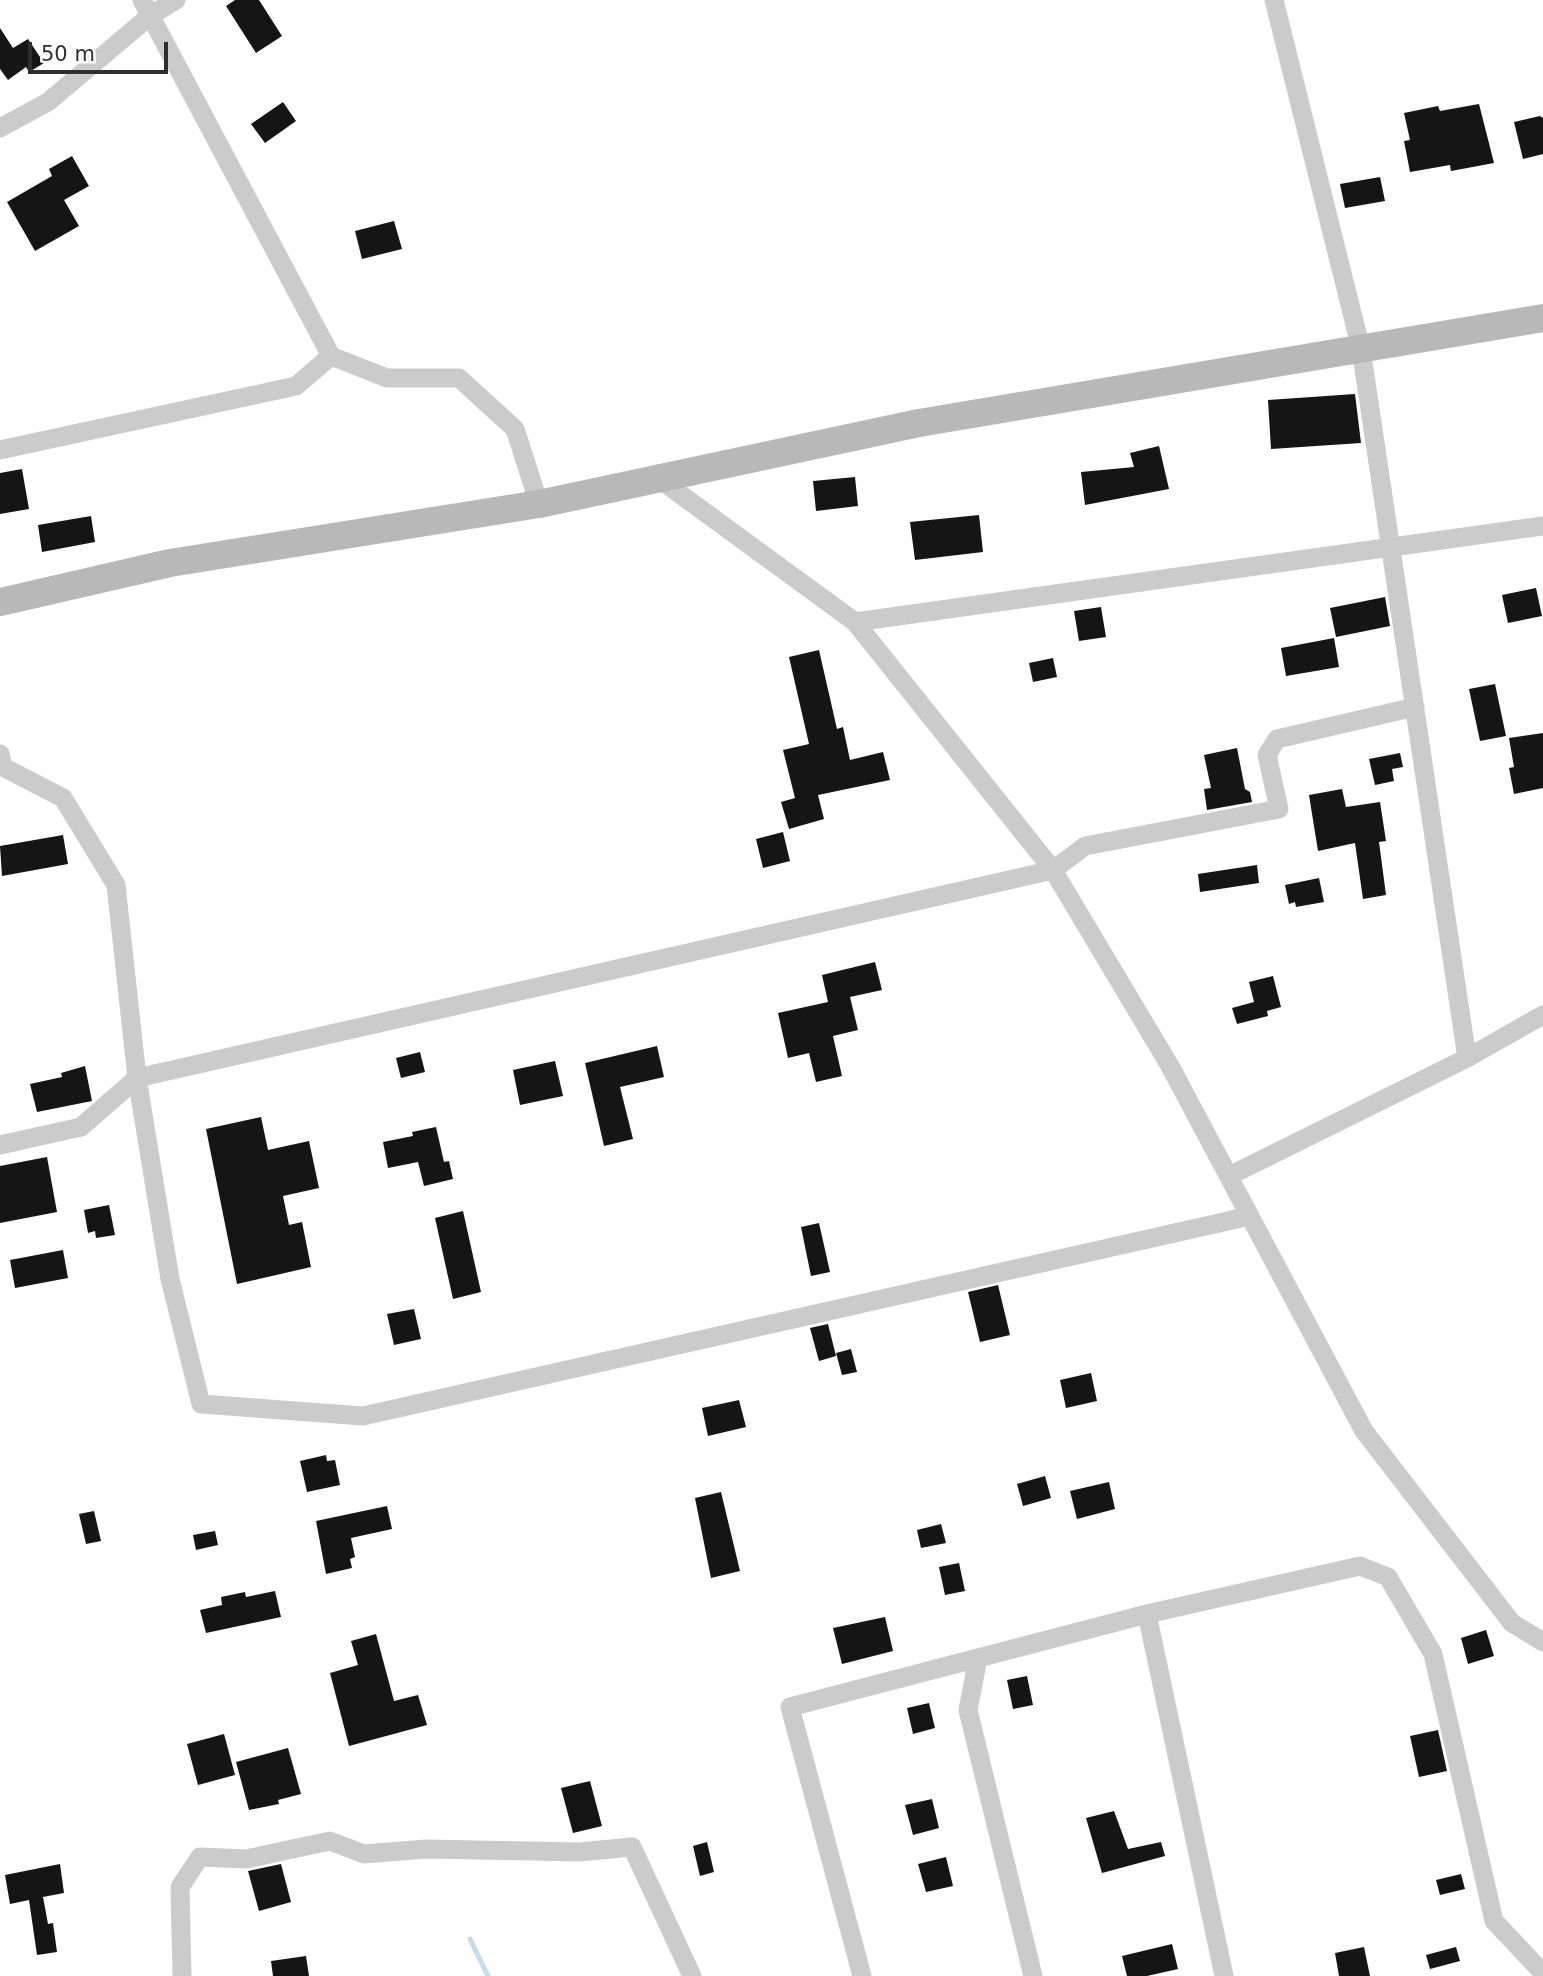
<!DOCTYPE html>
<html>
<head>
<meta charset="utf-8">
<style>
  body { margin:0 }
  #map { position:relative; width:1543px; height:1976px; overflow:hidden; background:#fff; font-family:"DejaVu Sans",sans-serif }
  canvas { display:block }
  .scale { position:absolute; left:28px; top:42px; width:140px; height:32px; box-sizing:border-box; border:4px solid #2e2e2e; border-top:0; padding-left:9px; font-size:21px; line-height:24px; white-space:nowrap; color:#2e2e2e; -webkit-text-stroke:5px #fff; paint-order:stroke }
</style>
</head>
<body>
<div id="map">
<canvas width="1543" height="1976"></canvas>
<div class="scale">50 m</div>
</div>
<script>
const g = document.querySelector('canvas').getContext('2d');
g.lineJoin = 'round';
const toPath = rows => new Path2D(rows.map(r => 'M' + r).join(''));
function trace(path, color, width, dash) { g.strokeStyle = color; g.lineWidth = width; g.lineCap = dash ? 'butt' : 'round'; g.setLineDash(dash || []); g.stroke(path); }
function fill(path, color) { g.fillStyle = color; g.fill(path, 'evenodd'); }
const stream = toPath([
  [470,1939,488,1976]
]);
const building = toPath([
  [235,0,259,0,282,36,256,53,226,6],
  [0,28,13,48,28,39,44,63,29,72,26,67,8,80,0,69],
  [283,102,296,121,265,143,251,124],
  [1479,104,1494,163,1451,171,1450,165,1410,172,1404,141,1410,140,1404,113,1438,106,1440,111],
  [1540,116,1543,118,1543,154,1523,159,1514,122],
  [72,156,89,186,64,200,79,226,35,251,7,202,52,176,49,169],
  [1380,177,1385,201,1345,208,1340,184],
  [394,221,402,249,362,259,355,231],
  [1355,394,1361,443,1271,449,1268,400],
  [1159,446,1169,489,1085,505,1081,472,1134,467,1130,453],
  [22,469,29,509,0,514,0,473],
  [855,477,858,506,816,511,813,481],
  [979,515,983,552,915,560,910,522],
  [91,516,95,542,42,552,38,525],
  [1536,588,1542,616,1508,623,1502,595],
  [1385,597,1390,626,1336,637,1330,608],
  [1101,607,1106,637,1079,641,1074,611],
  [1334,638,1339,667,1286,676,1281,648],
  [819,650,837,729,843,727,850,760,883,752,890,780,818,795,824,819,789,829,781,802,795,798,783,750,809,744,789,657],
  [1053,658,1057,677,1033,682,1029,663],
  [1495,684,1506,736,1480,741,1469,689],
  [1543,733,1543,788,1514,794,1509,768,1514,767,1509,738],
  [1237,748,1245,789,1250,792,1252,802,1207,810,1204,789,1211,788,1204,755],
  [1400,753,1403,767,1392,769,1394,781,1375,785,1369,759],
  [1342,789,1346,807,1380,802,1386,841,1379,842,1386,895,1363,899,1355,843,1318,851,1309,795],
  [783,832,790,861,763,868,756,839],
  [63,835,68,864,2,876,0,846],
  [1257,865,1259,883,1200,892,1198,874],
  [1319,878,1324,902,1296,907,1295,902,1289,904,1285,885],
  [875,962,882,990,850,997,858,1030,833,1036,842,1076,816,1082,809,1053,788,1058,778,1013,828,1002,822,975],
  [1273,976,1281,1007,1267,1011,1268,1016,1237,1024,1232,1008,1254,1002,1249,982],
  [657,1046,664,1077,620,1087,633,1139,604,1146,585,1063],
  [420,1052,425,1072,401,1078,396,1058],
  [555,1061,563,1096,520,1105,513,1070],
  [85,1066,92,1101,37,1112,30,1084,62,1077,61,1073],
  [261,1117,268,1150,309,1141,319,1188,283,1196,289,1225,302,1222,311,1267,237,1284,206,1129],
  [436,1127,444,1162,449,1161,453,1179,424,1186,418,1162,388,1168,383,1142,413,1136,412,1132],
  [47,1157,57,1212,0,1223,0,1166],
  [109,1205,115,1235,96,1238,95,1231,88,1233,84,1210],
  [463,1211,481,1292,453,1299,435,1218],
  [819,1223,830,1272,811,1276,801,1227],
  [63,1250,68,1278,15,1288,10,1260],
  [998,1285,1010,1335,980,1342,968,1292],
  [414,1309,421,1339,394,1345,387,1314],
  [828,1324,836,1356,819,1361,810,1328],
  [851,1349,857,1372,842,1375,836,1353],
  [1091,1373,1097,1401,1066,1408,1060,1380],
  [739,1400,746,1427,708,1436,702,1408],
  [326,1455,327,1461,335,1460,340,1485,307,1492,300,1461],
  [1045,1476,1051,1498,1023,1506,1017,1484],
  [1109,1482,1115,1509,1077,1519,1070,1491],
  [721,1492,740,1571,711,1578,695,1498],
  [387,1506,392,1529,351,1538,355,1557,350,1559,352,1568,326,1574,316,1521],
  [94,1511,101,1541,86,1544,79,1514],
  [941,1524,946,1543,921,1548,917,1530],
  [215,1531,218,1545,196,1550,193,1535],
  [959,1563,965,1591,945,1595,939,1567],
  [275,1591,281,1617,206,1633,200,1610,222,1605,221,1597,245,1592,246,1597],
  [885,1617,893,1651,842,1664,833,1628],
  [1486,1630,1494,1656,1468,1664,1461,1638],
  [376,1634,394,1701,418,1695,427,1725,349,1746,330,1673,358,1665,351,1641],
  [1027,1676,1033,1705,1013,1709,1007,1680],
  [929,1703,935,1728,913,1734,907,1708],
  [1438,1730,1447,1771,1419,1777,1410,1736],
  [224,1734,235,1775,198,1785,187,1744],
  [288,1748,301,1794,278,1800,279,1804,249,1810,236,1762],
  [590,1781,602,1826,573,1833,561,1788],
  [932,1799,939,1828,913,1835,905,1805],
  [1114,1811,1128,1849,1161,1842,1165,1856,1102,1873,1086,1818],
  [707,1842,714,1872,700,1876,693,1846],
  [946,1857,953,1886,926,1892,918,1864],
  [60,1864,64,1893,43,1897,48,1924,53,1923,57,1952,37,1955,29,1900,10,1904,5,1875],
  [281,1864,291,1902,259,1911,248,1871],
  [1461,1874,1465,1889,1440,1895,1436,1880],
  [1172,1944,1178,1969,1147,1976,1127,1976,1122,1956],
  [1364,1947,1370,1976,1339,1976,1335,1953],
  [1456,1947,1460,1961,1430,1969,1426,1955],
  [306,1956,309,1976,273,1976,271,1961]
]);
const street = toPath([
  [142,0,331,356,387,378,459,378,515,429,539,504],
  [1274,0,1361,349,1467,1058],
  [0,128,48,102,151,15,176,0],
  [0,450,296,386,331,356],
  [658,478,855,622,1053,870,1170,1066,1364,1431,1512,1623,1543,1642],
  [855,622,1543,526],
  [0,754,3,767,63,798,116,885,137,1078,170,1279,201,1404,363,1416,1250,1216],
  [0,1145,81,1127,137,1078,1053,870,1085,846,1279,809,1267,755,1277,739,1415,707],
  [1229,1176,1467,1058,1543,1015],
  [1147,1614,1224,1976],
  [978,1658,968,1710,1033,1976],
  [182,1976,180,1887,200,1857,246,1859,330,1841,364,1854,426,1849,579,1852,632,1847,692,1976],
  [862,1976,790,1707,1147,1614,1360,1566,1388,1577,1433,1654,1494,1921,1543,1973]
]);
const secondary = toPath([
  [0,602,170,563,539,504,919,423,1543,318]
]);
trace(stream, '#c9dae9', 5);
fill(building, '#151515');
trace(street, '#cbcbcb', 19);
trace(secondary, '#b8b8b8', 28);
</script>
</body>
</html>
